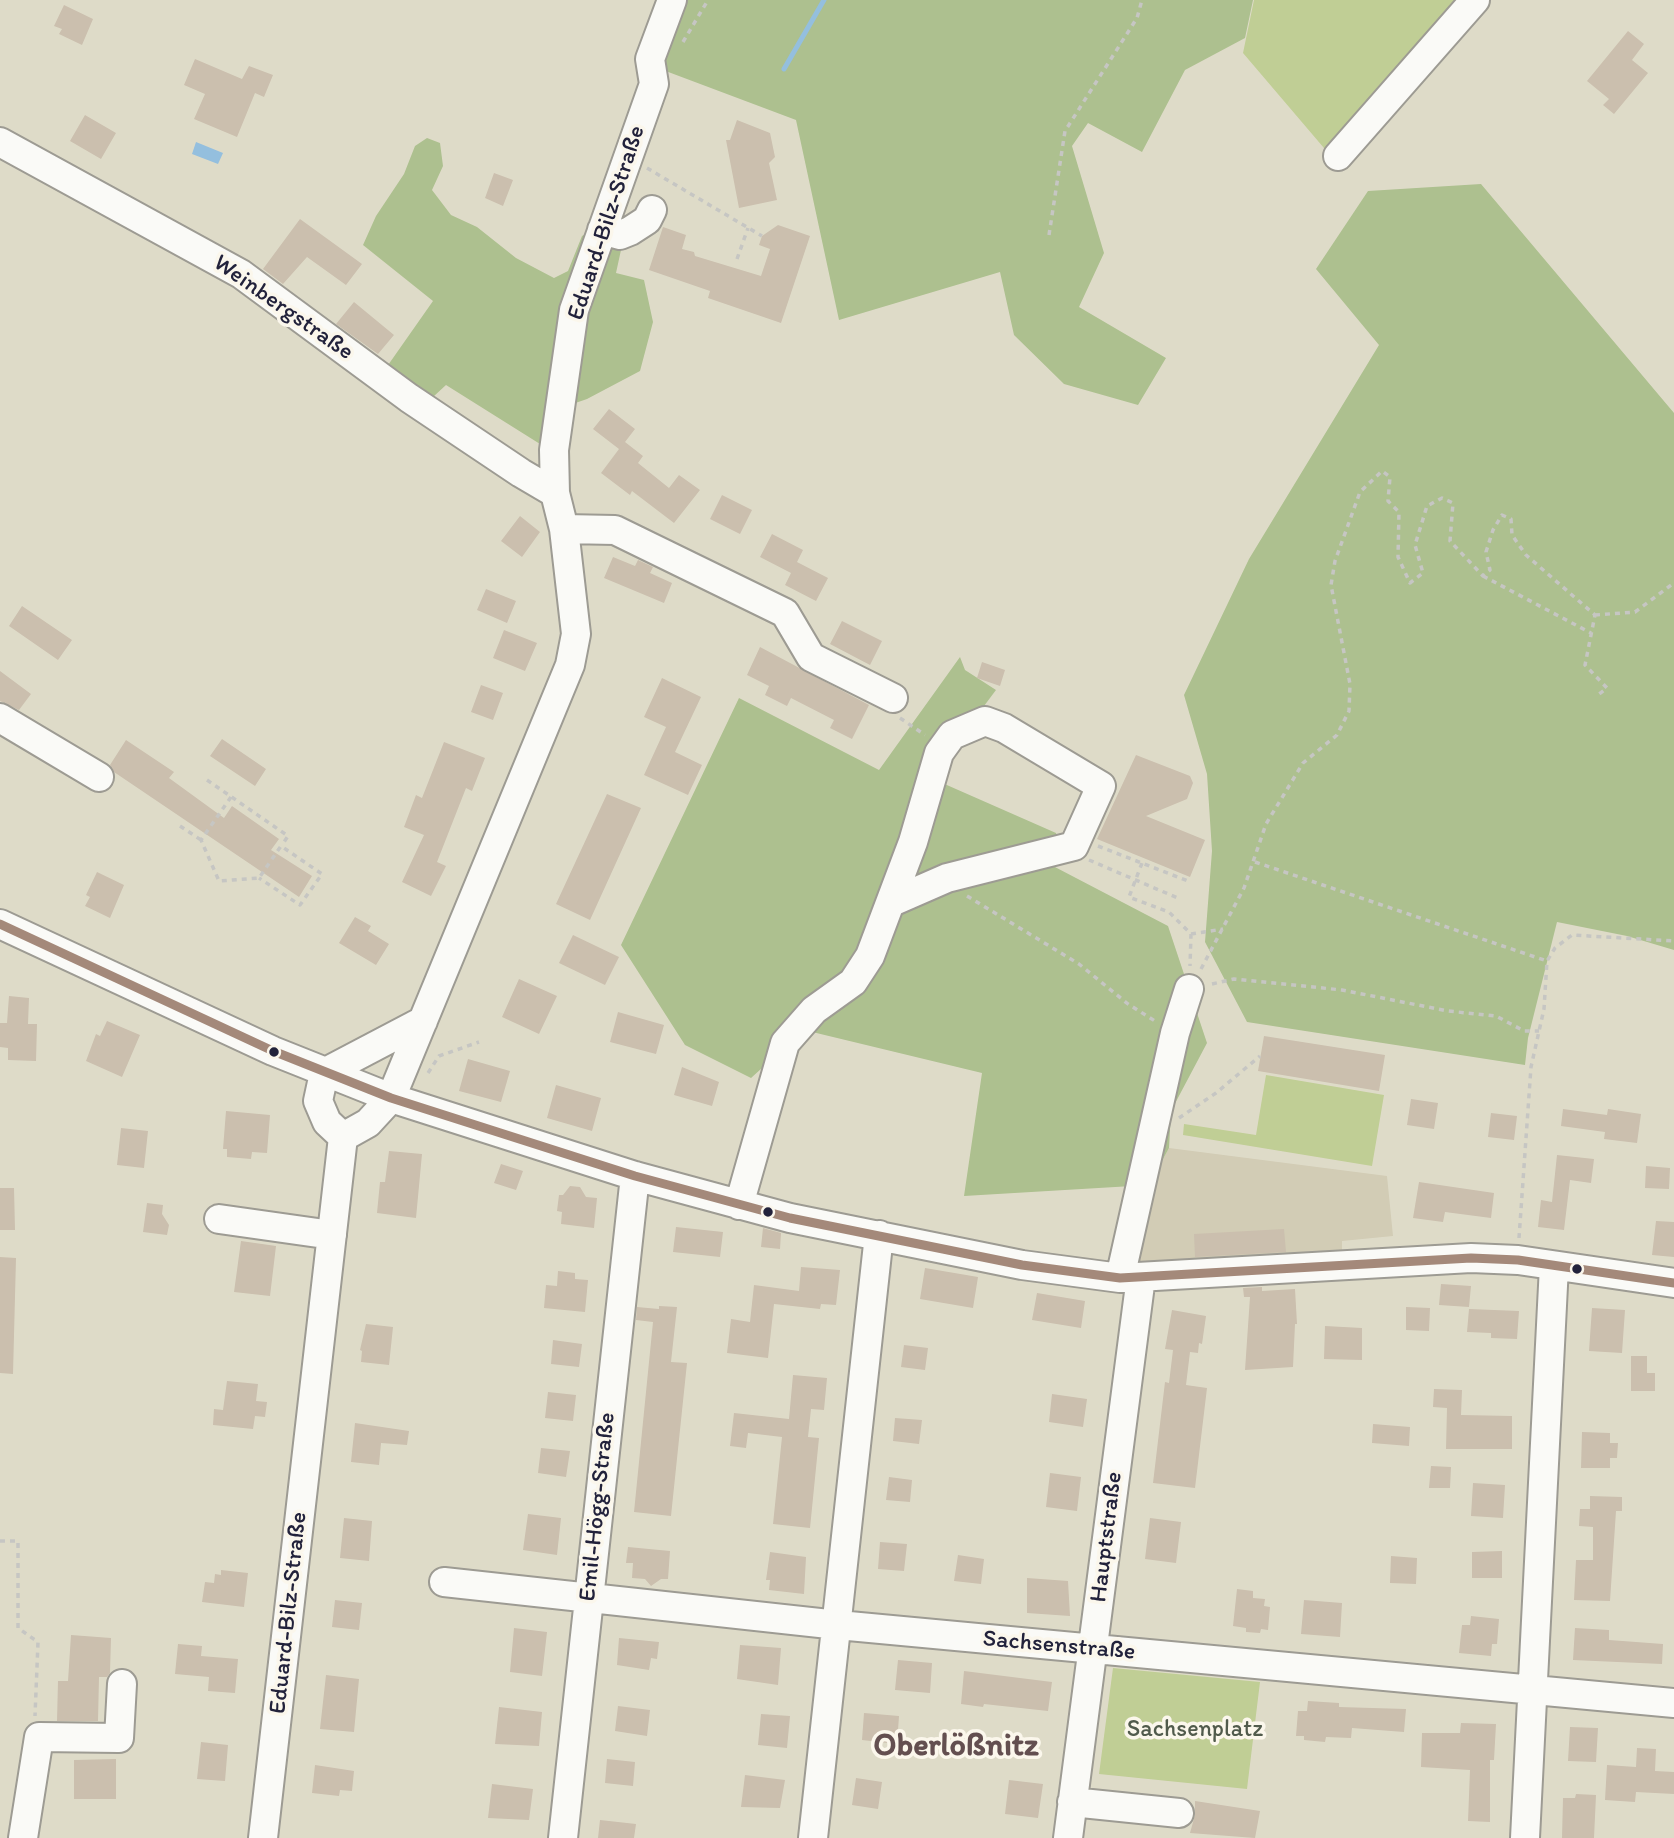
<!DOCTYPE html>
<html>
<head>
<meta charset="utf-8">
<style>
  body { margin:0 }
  canvas { display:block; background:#dedbc8 }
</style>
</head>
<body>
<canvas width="1674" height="1838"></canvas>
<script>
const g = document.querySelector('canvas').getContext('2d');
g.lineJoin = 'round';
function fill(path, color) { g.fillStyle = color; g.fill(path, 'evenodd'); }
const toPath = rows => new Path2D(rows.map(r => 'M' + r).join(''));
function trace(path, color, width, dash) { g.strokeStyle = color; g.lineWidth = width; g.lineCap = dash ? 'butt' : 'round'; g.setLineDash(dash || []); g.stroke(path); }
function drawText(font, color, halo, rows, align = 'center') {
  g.font = font + ' Itim,sans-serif'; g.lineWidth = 7; g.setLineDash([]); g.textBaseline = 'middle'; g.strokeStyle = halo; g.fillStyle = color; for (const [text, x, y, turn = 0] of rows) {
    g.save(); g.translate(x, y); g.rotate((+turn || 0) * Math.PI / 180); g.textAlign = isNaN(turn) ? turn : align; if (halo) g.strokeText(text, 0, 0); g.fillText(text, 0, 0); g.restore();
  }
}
const built = toPath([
  [1169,1148,1387,1176,1393,1236,1342,1241,1342,1252,1139,1264,1149,1185]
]);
const green = toPath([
  [1254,0,1490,0,1341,168,1243,53],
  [1266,1075,1384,1095,1372,1166,1183,1135,1184,1124,1256,1135],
  [1113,1668,1260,1682,1247,1789,1099,1774]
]);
const forest = toPath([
  [668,0,1253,0,1245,38,1185,70,1142,152,1088,123,1072,146,1104,253,1079,307,1166,358,1138,405,1064,384,1014,335,1000,272,839,320,796,120,655,67],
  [427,138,440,143,443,166,432,190,451,215,477,227,516,258,554,278,568,271,582,236,592,230,613,238,621,250,616,273,644,280,653,322,640,371,587,399,555,410,540,444,446,385,433,397,386,368,433,301,363,245,376,216,404,174,415,146],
  [1481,184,1674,413,1674,950,1627,936,1557,922,1528,1038,1525,1065,1247,1022,1205,942,1212,851,1207,774,1184,695,1249,559,1379,345,1316,269,1368,191],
  [960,657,965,670,996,690,960,738,940,782,1056,833,1059,845,1053,866,1168,926,1207,1043,1171,1111,1169,1148,1149,1185,964,1196,982,1073,804,1030,751,1078,685,1045,621,945,739,698,879,770]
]);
const water = toPath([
  [196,142,223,153,218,164,192,154]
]);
const stream = toPath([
  [784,69,824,0]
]);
const building = toPath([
  [64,5,93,19,82,45,59,34,62,29,54,26],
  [1628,31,1644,44,1632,60,1648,73,1614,114,1603,105,1609,99,1587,81],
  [195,59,242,79,249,66,273,75,264,97,255,93,237,137,194,119,205,94,184,85],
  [85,115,116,133,101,159,70,141],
  [737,120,770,133,775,157,769,163,777,200,739,208,726,140,730,140],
  [494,173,513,180,503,206,485,198],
  [300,219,362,264,346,285,307,257,283,284,263,269],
  [778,225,810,236,781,323,708,298,710,291,649,270,663,227,686,235,682,249,694,252,695,256,761,276,770,249,759,245,762,236],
  [354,302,394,335,378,354,336,324],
  [609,409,635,429,625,442,643,456,638,463,669,488,679,475,700,490,674,523,632,491,630,495,601,473,619,449,593,429],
  [722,495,752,510,740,534,710,519],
  [520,516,540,532,522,557,501,541],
  [772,534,803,550,797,562,828,578,816,601,785,585,791,573,760,557],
  [613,557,635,566,638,560,653,567,650,573,672,583,664,603,604,578],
  [486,589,516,601,507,623,477,610],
  [22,606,72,640,58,660,9,626],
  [842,621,882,641,870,665,830,644],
  [504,630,537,643,525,671,493,658],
  [760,647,869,705,852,739,830,728,834,720,791,698,787,706,765,695,769,686,747,675],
  [982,662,1005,670,1000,686,977,678],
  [0,671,31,694,19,710,0,701],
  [662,678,701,697,675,752,702,765,688,795,644,775,666,727,644,717],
  [481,685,503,693,493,720,471,712],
  [222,739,266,769,255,786,210,756],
  [126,740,174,772,169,778,224,818,232,806,279,839,271,850,312,876,299,897,114,772,110,765],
  [444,742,485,758,472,791,466,788,437,862,446,866,431,896,402,882,424,835,404,827,416,795,422,798],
  [1136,755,1190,776,1193,783,1187,799,1146,816,1205,840,1190,877,1097,839],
  [607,794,641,808,590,920,556,904],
  [97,872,124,885,110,918,85,906,90,897,86,895],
  [355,917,371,926,368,931,389,944,376,965,339,943],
  [573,935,619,957,605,985,559,963],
  [519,979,557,996,539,1034,502,1017],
  [9,996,29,998,28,1024,37,1024,36,1061,8,1060,8,1048,0,1047,0,1023,7,1023],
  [618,1012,664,1025,656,1054,610,1042],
  [107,1021,140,1035,122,1077,86,1061,96,1034,100,1036],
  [1264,1036,1385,1055,1379,1091,1258,1071],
  [468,1059,510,1071,501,1102,459,1091],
  [682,1067,719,1082,712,1106,674,1095],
  [556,1085,601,1098,592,1131,547,1118],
  [1411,1099,1438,1103,1434,1129,1407,1125],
  [1563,1109,1607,1115,1608,1109,1641,1114,1637,1143,1604,1139,1605,1132,1561,1126],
  [226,1111,270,1115,267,1153,252,1152,251,1159,227,1157,227,1149,223,1149],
  [1491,1113,1517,1116,1514,1140,1488,1137],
  [121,1128,148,1131,144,1168,117,1165],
  [389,1151,422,1154,416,1218,377,1213,380,1182,385,1182],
  [1557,1155,1594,1159,1591,1183,1570,1180,1564,1230,1538,1227,1541,1200,1552,1202],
  [501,1164,523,1171,516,1190,494,1183],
  [1646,1166,1670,1168,1669,1189,1645,1188],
  [1419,1182,1494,1193,1491,1218,1445,1212,1443,1222,1413,1218],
  [570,1186,580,1187,586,1197,597,1198,594,1228,561,1224,562,1212,557,1211,559,1195,563,1195],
  [0,1188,14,1188,15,1230,0,1230],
  [147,1203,163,1205,162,1214,169,1225,167,1235,143,1232],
  [1656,1221,1674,1222,1674,1257,1652,1255],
  [676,1227,723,1232,720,1257,673,1252],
  [763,1228,781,1233,780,1249,761,1247],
  [1284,1229,1286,1252,1195,1257,1194,1234],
  [241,1241,276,1246,270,1296,234,1292],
  [0,1257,16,1258,13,1374,0,1373],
  [801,1267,840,1270,836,1305,821,1304,820,1309,774,1304,768,1358,727,1353,731,1319,750,1322,754,1285,799,1291],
  [925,1268,978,1277,973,1308,920,1299],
  [558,1271,575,1273,575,1279,588,1280,585,1312,544,1308,546,1285,557,1286],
  [1441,1284,1471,1286,1469,1307,1439,1305],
  [1262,1287,1262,1291,1295,1289,1297,1324,1295,1324,1293,1367,1245,1370,1250,1297,1244,1297,1243,1288],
  [1037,1293,1085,1301,1081,1328,1032,1320],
  [659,1306,677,1307,671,1362,687,1363,671,1516,634,1512,653,1322,636,1320,637,1307,659,1309],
  [1406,1307,1430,1308,1429,1331,1406,1330],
  [1592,1308,1625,1310,1622,1353,1589,1351],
  [1469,1309,1519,1311,1517,1339,1491,1338,1491,1333,1467,1332],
  [1172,1310,1206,1316,1202,1344,1199,1343,1198,1353,1190,1352,1186,1385,1207,1388,1195,1488,1153,1483,1165,1382,1169,1383,1173,1350,1165,1349],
  [366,1324,393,1327,389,1365,361,1362,362,1351,360,1350],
  [1325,1326,1362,1328,1362,1360,1324,1359],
  [553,1340,582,1344,579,1367,551,1364],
  [904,1345,928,1348,925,1370,901,1367],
  [1631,1356,1647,1356,1647,1373,1655,1373,1655,1391,1631,1391],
  [793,1375,827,1378,824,1410,811,1409,808,1437,819,1438,810,1528,773,1524,782,1437,748,1433,746,1448,730,1446,734,1413,789,1419],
  [227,1381,258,1384,256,1401,267,1402,265,1417,255,1416,253,1429,213,1425,214,1409,223,1410],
  [1434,1389,1462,1390,1461,1415,1512,1416,1512,1449,1446,1449,1447,1408,1433,1407],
  [548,1392,576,1395,573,1421,545,1418],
  [1052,1394,1087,1399,1083,1427,1049,1422],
  [895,1418,922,1420,919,1444,893,1441],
  [355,1423,409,1431,407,1445,381,1443,379,1465,351,1462],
  [1373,1424,1410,1427,1409,1446,1372,1443],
  [1582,1432,1610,1433,1610,1443,1618,1443,1617,1458,1610,1458,1610,1468,1581,1468],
  [541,1448,570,1451,566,1477,538,1473],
  [1431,1466,1451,1467,1450,1488,1429,1488],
  [1050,1473,1081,1477,1077,1511,1046,1507],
  [889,1477,912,1480,910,1502,886,1500],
  [1473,1483,1505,1485,1503,1518,1471,1516],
  [1590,1496,1622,1497,1622,1511,1616,1511,1610,1601,1574,1600,1576,1560,1593,1560,1593,1527,1579,1526,1580,1509,1590,1509],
  [528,1514,561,1518,557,1555,523,1550],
  [344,1518,372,1521,369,1561,340,1558],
  [1150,1518,1181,1522,1176,1563,1145,1559],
  [880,1542,907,1544,904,1571,878,1569],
  [628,1547,670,1551,668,1579,661,1579,651,1586,645,1579,632,1578,633,1563,626,1563],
  [1502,1551,1502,1578,1472,1578,1472,1552],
  [770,1552,806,1557,804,1594,769,1590,770,1580,766,1580],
  [958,1555,984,1559,981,1584,954,1581],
  [1391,1556,1417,1558,1416,1584,1390,1583],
  [221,1570,248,1573,244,1607,202,1602,205,1582,214,1583,215,1574,221,1575],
  [1027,1578,1068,1581,1070,1616,1027,1613],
  [1237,1589,1253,1591,1253,1598,1265,1599,1264,1606,1270,1607,1268,1630,1261,1629,1260,1633,1246,1632,1246,1628,1233,1626],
  [335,1600,362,1603,359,1630,332,1627],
  [1304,1600,1342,1603,1340,1637,1301,1634],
  [1471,1616,1499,1619,1497,1644,1492,1644,1491,1656,1459,1653,1462,1625,1470,1625],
  [514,1628,547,1632,542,1676,510,1672],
  [1575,1628,1609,1630,1609,1640,1663,1644,1662,1664,1573,1660],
  [71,1635,111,1638,110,1673,107,1677,99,1677,98,1721,57,1721,58,1681,68,1681],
  [619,1638,659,1642,657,1659,651,1658,649,1670,617,1665],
  [178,1644,202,1646,201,1656,238,1659,235,1693,208,1691,209,1677,175,1674],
  [740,1645,781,1648,778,1685,737,1679],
  [898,1660,932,1663,930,1693,895,1690],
  [964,1671,1052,1682,1048,1711,984,1704,983,1707,961,1704],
  [326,1675,359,1679,354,1732,320,1729],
  [1308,1701,1339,1703,1339,1707,1406,1709,1404,1732,1352,1728,1351,1738,1326,1737,1325,1742,1304,1740,1304,1736,1296,1736,1298,1711,1307,1711],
  [618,1706,650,1710,647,1736,615,1731],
  [499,1707,542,1712,539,1746,495,1744],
  [864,1713,899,1716,897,1744,862,1740],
  [761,1714,790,1716,787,1748,758,1745],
  [1461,1723,1496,1724,1494,1760,1490,1760,1490,1822,1468,1821,1470,1770,1421,1767,1422,1733,1460,1733],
  [1570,1727,1598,1728,1596,1762,1568,1761],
  [201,1742,228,1745,225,1781,197,1779],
  [1637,1748,1656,1749,1655,1771,1674,1772,1674,1794,1636,1792,1635,1802,1605,1800,1607,1765,1636,1767],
  [116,1759,116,1799,74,1799,74,1760],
  [607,1759,635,1762,633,1786,605,1783],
  [315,1765,354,1771,352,1791,340,1790,339,1796,312,1793],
  [745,1775,785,1780,780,1808,741,1807],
  [856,1778,882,1782,878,1809,852,1805],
  [1009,1780,1043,1784,1038,1818,1005,1814],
  [492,1784,533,1789,529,1820,488,1818],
  [1576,1794,1596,1795,1594,1838,1562,1838,1563,1798,1575,1798],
  [1195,1801,1260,1811,1255,1838,1190,1833,1195,1815],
  [600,1820,636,1824,634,1838,598,1838]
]);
const path = toPath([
  [683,42,708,0],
  [647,168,762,236],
  [1049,235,1065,131,1137,18,1142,0],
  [737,259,748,228],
  [1483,576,1591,633],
  [1595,615,1635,612,1674,583],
  [900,718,925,735],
  [207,780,288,836,282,845],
  [231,797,201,840,219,881,259,878,281,846,322,874,300,905,259,878],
  [180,826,201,840],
  [1098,846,1188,881],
  [1089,860,1180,899],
  [1255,862,1547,961],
  [1142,863,1129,897,1169,912,1191,934,1190,966],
  [967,896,1079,964,1128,1004,1155,1021],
  [1191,934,1223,929],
  [1201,969,1244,888,1266,824,1303,763,1337,735,1349,711,1350,684,1331,585,1335,561,1360,492,1382,471,1390,477,1388,501,1399,512,1398,557,1410,583,1423,573,1415,545,1427,506,1442,498,1453,503,1450,541,1483,576,1490,570,1486,552,1493,530,1502,515,1511,519,1512,535,1526,555,1595,615,1585,665,1607,688,1598,695],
  [1212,984,1234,979,1342,990,1448,1011,1496,1016,1524,1031,1539,1031],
  [428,1073,439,1056,479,1042],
  [1179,1118,1216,1093,1260,1056],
  [1519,1238,1531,1067,1544,1009,1547,961,1555,948,1572,935,1674,941],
  [0,1541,18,1541,18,1628,38,1642,35,1716]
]);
const minor = toPath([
  [0,142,241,274,409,398,521,473,555,493],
  [1338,156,1475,0],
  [602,230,620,235,630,231,647,220,652,210],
  [564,529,615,530,785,613,811,657,893,698],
  [0,718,99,777],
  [0,924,273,1051,391,1098,635,1176,790,1218,1022,1265,1120,1278,1471,1258,1518,1260,1674,1283],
  [324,1073,423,1021],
  [324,1073,318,1101,327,1122,343,1137],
  [343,1137,368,1123,391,1098,570,665,576,634,564,529,555,493,554,450,574,310,654,84,650,59,672,0],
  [739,1205,785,1043,814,1010,853,982,870,956,913,842,939,753,952,735,985,721,1004,728,1101,786,1074,846,947,878,892,902],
  [219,1219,332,1235],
  [1120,1278,1175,1033,1189,989],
  [444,1582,838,1625,1674,1703],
  [1072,1802,1179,1813],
  [23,1838,39,1737,119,1738,122,1684],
  [263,1838,343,1137],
  [563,1838,635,1176],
  [813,1838,879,1235],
  [1068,1838,1141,1277],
  [1525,1838,1554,1266]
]);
const bus1 = toPath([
  [0,924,273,1051,391,1098,635,1176,790,1218,1022,1265,1120,1278,1471,1258,1518,1260,1674,1283]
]);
const markers = [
  [274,1052,6,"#22223b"],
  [768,1212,6,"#22223b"],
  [1577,1269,6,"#22223b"]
];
const streetNames = [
  ["Eduard-Bilz-Straße",607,223,-72],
  ["Weinbergstraße",283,308,35],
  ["Emil-Högg-Straße",598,1507,-84],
  ["Hauptstraße",1107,1537,-83],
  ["Eduard-Bilz-Straße",289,1613,-84],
  ["Sachsenstraße",1059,1646,5]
];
const parkNames = [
  ["Sachsenplatz",1195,1730]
];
const districtNames = [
  ["Oberlößnitz",956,1747]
];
fill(built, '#d2ccb5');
fill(green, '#c0ce95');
fill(forest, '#adc08f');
fill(water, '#94bfde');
trace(stream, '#94bfde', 5);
fill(building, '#cbbfae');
trace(minor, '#9d9b93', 32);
trace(path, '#c6c6c3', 3.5, [5, 5]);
trace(minor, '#fafaf7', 28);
trace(bus1, '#a4897a', 9);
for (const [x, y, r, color] of markers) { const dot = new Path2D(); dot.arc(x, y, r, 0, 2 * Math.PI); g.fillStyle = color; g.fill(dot); trace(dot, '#fbf7ec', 2.5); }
drawText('24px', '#22223b', '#fbf7ec', streetNames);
drawText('24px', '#515b4c', '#fbf7ec', parkNames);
drawText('bold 32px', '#634f50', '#fbf7ec', districtNames);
</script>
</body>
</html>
